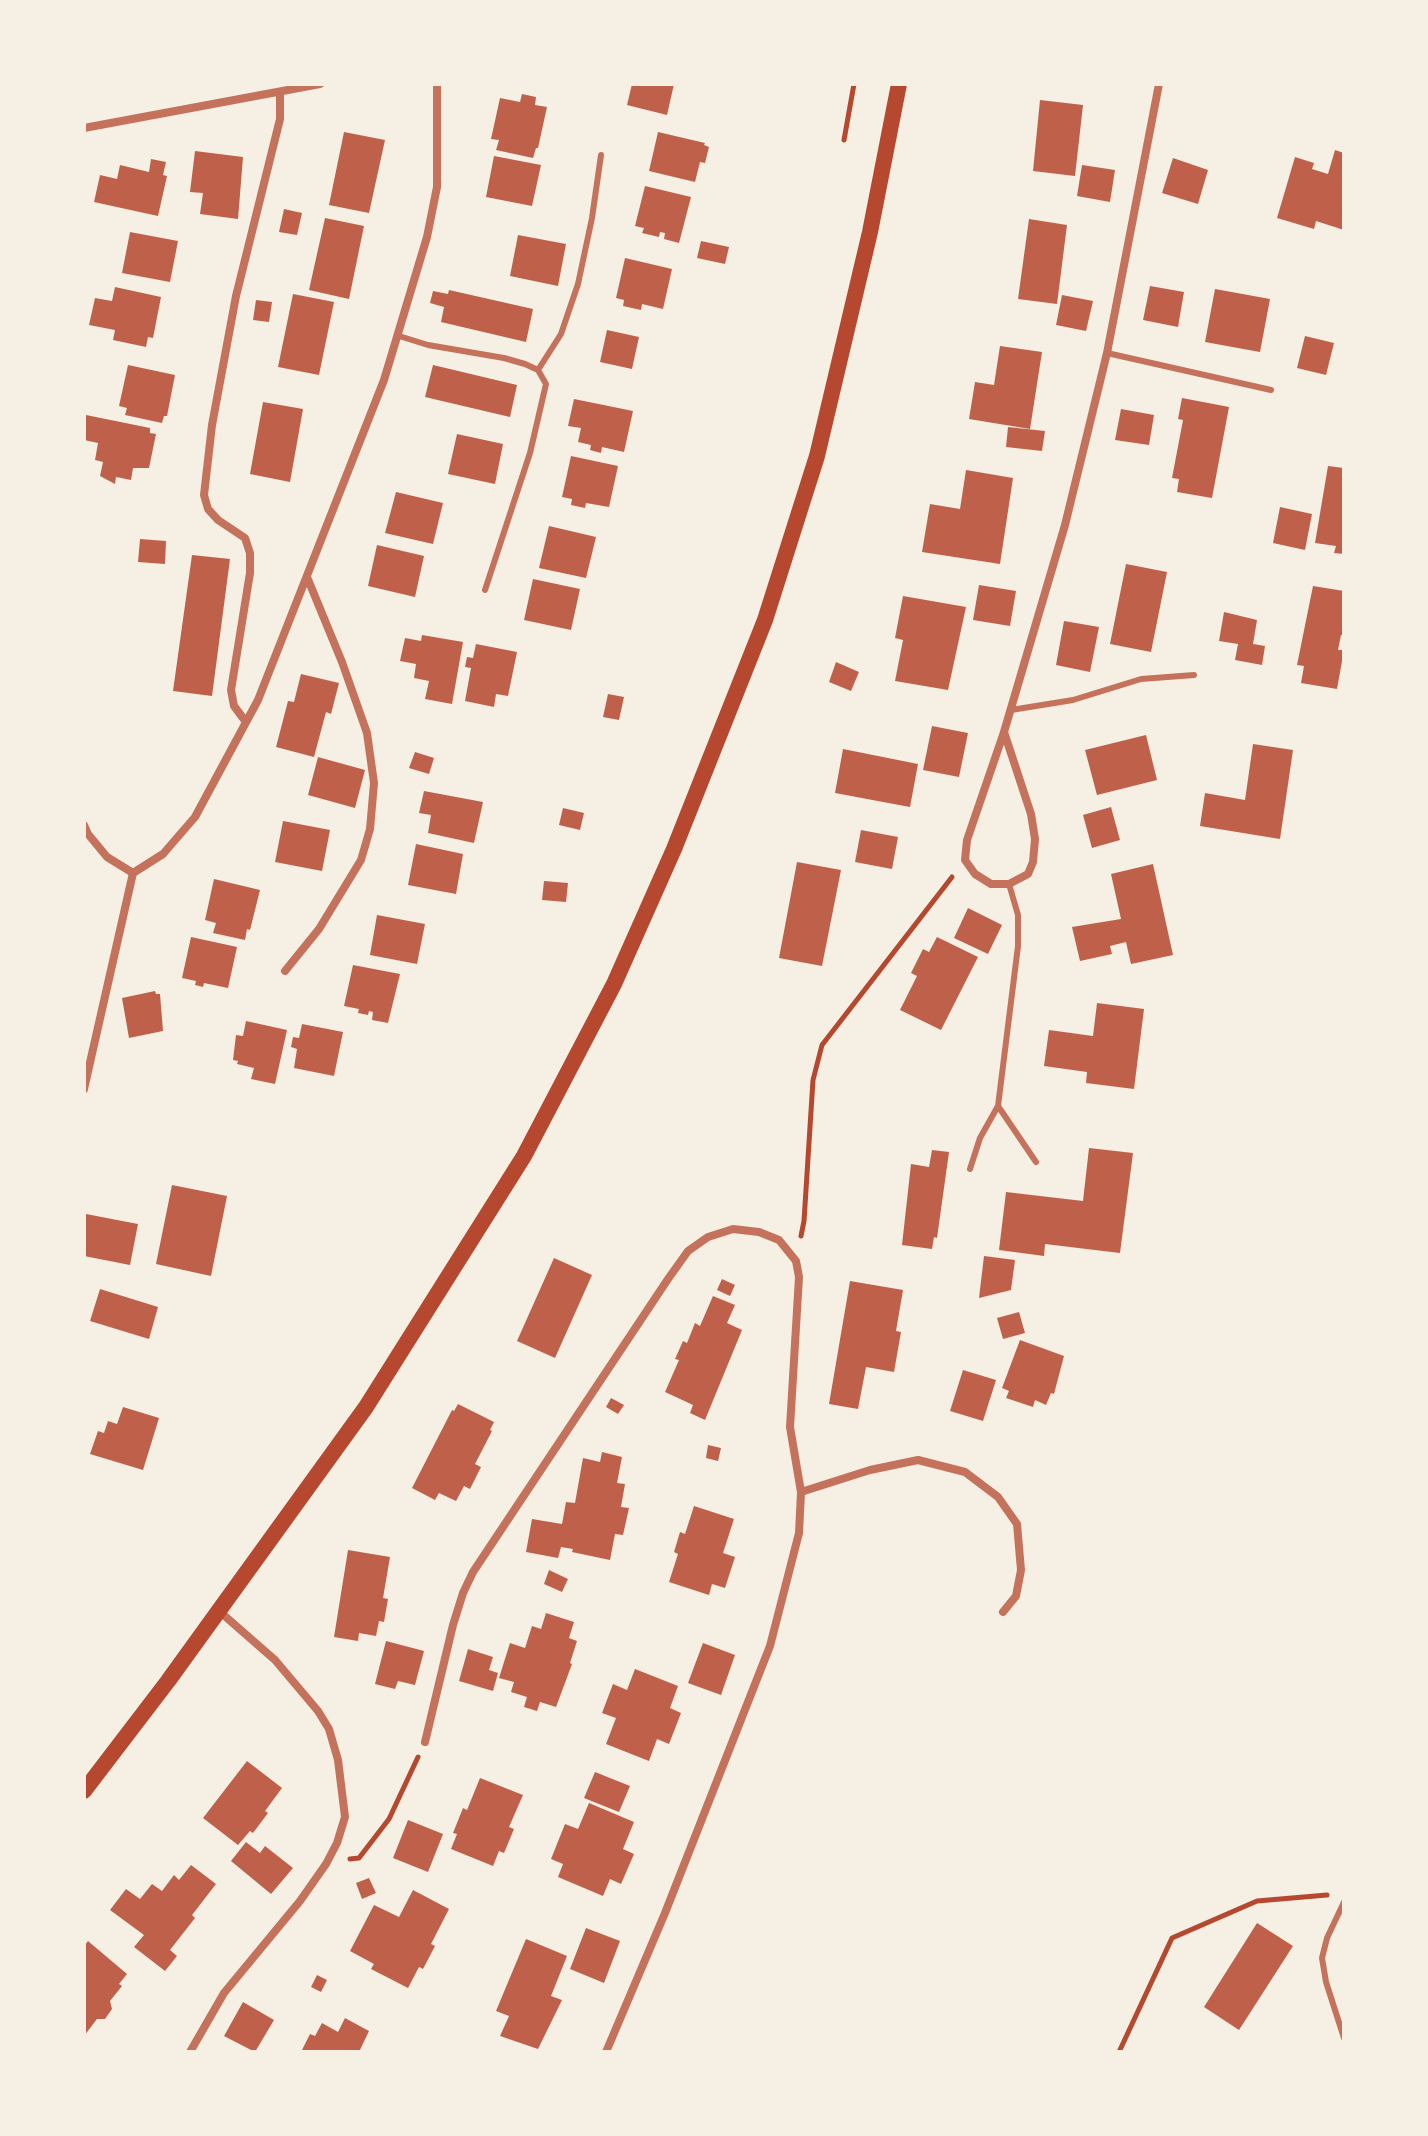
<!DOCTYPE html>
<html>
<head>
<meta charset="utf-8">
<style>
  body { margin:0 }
  #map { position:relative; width:1428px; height:2136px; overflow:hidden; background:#f6efe4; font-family:Roboto,sans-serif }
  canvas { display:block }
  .frame { position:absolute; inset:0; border:86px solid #f6efe4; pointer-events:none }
</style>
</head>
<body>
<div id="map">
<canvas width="1428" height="2136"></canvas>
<div class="frame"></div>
</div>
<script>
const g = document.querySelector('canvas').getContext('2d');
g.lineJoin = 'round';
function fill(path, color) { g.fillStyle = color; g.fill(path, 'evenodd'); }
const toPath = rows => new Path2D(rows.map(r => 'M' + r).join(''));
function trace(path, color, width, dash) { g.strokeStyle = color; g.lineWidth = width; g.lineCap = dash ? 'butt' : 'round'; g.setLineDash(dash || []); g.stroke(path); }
const building = toPath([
  [632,84,674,84,667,115,627,105],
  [522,94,536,97,535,105,547,107,538,148,536,148,533,158,496,150,499,140,491,139,500,98,520,102],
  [1040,100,1083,105,1075,176,1033,171],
  [344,132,385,140,369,213,329,205],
  [658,132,705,143,704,145,709,147,705,163,700,162,695,182,649,171],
  [1335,150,1344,153,1344,230,1316,221,1314,229,1277,218,1295,157,1314,163,1312,169,1328,174],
  [195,151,243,157,238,219,200,214,203,193,190,192],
  [494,156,541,165,532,206,486,197],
  [1173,158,1208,170,1198,204,1162,193],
  [151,159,166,162,163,175,167,176,158,216,94,202,100,175,117,179,120,165,149,172],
  [1082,165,1115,170,1110,202,1077,196],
  [645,186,691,197,679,243,664,239,665,233,660,232,659,237,642,233,644,228,635,226],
  [284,209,302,213,297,235,279,232],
  [325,218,364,226,349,299,309,290],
  [1029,219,1067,225,1057,304,1018,299],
  [130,232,178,241,170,282,122,273],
  [518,235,566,244,558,286,510,276],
  [701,241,729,247,725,264,697,258],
  [625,258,672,269,663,309,642,304,641,310,623,306,624,300,616,298],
  [1150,286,1184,292,1178,327,1143,320],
  [115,287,161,297,153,338,148,337,146,347,113,340,115,330,89,325,95,298,112,301],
  [1215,289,1270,299,1260,352,1205,342],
  [449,290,533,309,526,342,441,322,444,307,430,303,433,291,448,294],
  [293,294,334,302,319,375,278,367],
  [1062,295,1093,301,1086,331,1056,325],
  [256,300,272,302,269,322,253,320],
  [607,330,639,337,632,369,600,362],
  [1305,336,1334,343,1326,375,1297,368],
  [1000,346,1042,352,1030,429,969,419,975,382,994,385],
  [128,365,175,375,167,416,164,416,162,423,125,415,127,408,119,406],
  [433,365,517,385,510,417,425,397],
  [1182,398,1229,407,1212,498,1177,492,1179,479,1172,478,1183,420,1178,419],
  [574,399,633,411,624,452,602,447,601,453,590,450,591,445,578,442,581,428,568,426],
  [263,402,303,409,290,482,250,474],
  [1121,409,1154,415,1149,445,1115,440],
  [86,415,150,428,150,433,156,434,149,468,133,468,131,480,116,477,115,484,100,476,103,462,95,460,98,443,84,440],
  [1008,427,1045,431,1042,451,1006,447],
  [457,434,503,444,495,484,448,474],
  [571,456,618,466,609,507,586,503,585,508,571,505,572,499,562,497],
  [1328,466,1344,468,1344,554,1334,553,1336,546,1315,543],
  [966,470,1013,478,1000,564,922,552,930,504,960,509],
  [396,492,443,503,433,544,385,533],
  [1280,507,1312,514,1305,550,1273,543],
  [549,526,596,537,586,578,539,568],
  [140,539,166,541,165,564,138,562],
  [377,545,424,556,415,597,368,586],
  [192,555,230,559,212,696,173,691],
  [1126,564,1167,572,1151,652,1110,644],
  [533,579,580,589,571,630,524,620],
  [979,585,1016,591,1010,626,973,620],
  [1313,586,1344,591,1344,636,1341,635,1338,650,1344,650,1337,689,1301,683,1304,666,1297,665],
  [903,596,966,607,948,690,895,681,903,640,895,638],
  [1224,612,1257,620,1253,644,1265,646,1262,665,1235,660,1238,644,1219,641],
  [1064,621,1099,627,1090,672,1056,665],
  [422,635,463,642,452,704,425,699,429,681,414,678,416,664,400,661,405,638,421,641],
  [476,644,517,652,508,696,496,694,494,707,465,701,471,668,465,667,467,657,473,658],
  [836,662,859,672,851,691,829,682],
  [301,674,339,683,331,714,326,712,314,757,276,747,288,701,294,702],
  [608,694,624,697,619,720,603,717],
  [932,726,968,733,959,777,923,770],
  [1146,735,1157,780,1097,795,1085,750],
  [1253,744,1293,750,1280,839,1200,826,1205,793,1245,800],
  [843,749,918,764,910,807,835,793],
  [415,752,434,758,429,774,409,768],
  [318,757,365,770,355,808,308,795],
  [424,791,483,802,474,843,428,833,431,815,419,813],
  [1111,807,1120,840,1092,848,1083,815],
  [563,808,584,813,580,830,559,825],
  [283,821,330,830,322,871,275,862],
  [861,830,898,837,892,869,855,862],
  [416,844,463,854,456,894,408,885],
  [797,862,841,870,822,966,779,958],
  [1153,864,1173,955,1131,964,1126,942,1110,946,1112,954,1080,961,1072,927,1121,919,1111,874],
  [214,879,260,890,250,930,247,929,245,940,213,933,216,923,205,920],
  [544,881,568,883,566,902,542,900],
  [968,908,1002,925,988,954,954,938],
  [377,915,425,924,417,964,370,955],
  [191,937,237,947,228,988,204,983,203,987,195,985,196,981,182,978],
  [937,937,978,957,941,1030,900,1010,917,976,911,973,923,949,929,952],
  [353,965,400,974,388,1023,372,1020,373,1012,369,1011,368,1015,358,1013,359,1009,344,1006],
  [155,991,156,994,160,994,163,1031,129,1038,122,998],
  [1097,1003,1144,1009,1134,1089,1086,1083,1087,1072,1044,1066,1049,1030,1093,1036],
  [246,1021,287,1030,275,1084,251,1079,254,1068,237,1064,238,1061,233,1060,236,1035,243,1036],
  [302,1024,343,1032,334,1076,294,1068,297,1049,291,1047,293,1037,299,1038],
  [1089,1148,1133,1153,1120,1253,1045,1244,1044,1256,999,1250,1006,1192,1083,1201],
  [932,1150,949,1152,937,1238,934,1237,932,1249,902,1245,911,1164,929,1167],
  [172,1185,227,1196,211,1276,156,1264],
  [86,1214,138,1224,130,1265,84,1256],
  [984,1256,1015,1260,1011,1290,979,1298],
  [554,1258,592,1275,555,1358,517,1341],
  [722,1279,735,1285,730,1296,717,1290],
  [850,1281,903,1290,896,1331,901,1332,894,1372,866,1367,858,1409,829,1404],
  [100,1289,158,1307,149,1339,90,1321],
  [713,1296,735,1305,727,1323,742,1330,705,1420,690,1413,693,1405,665,1392,679,1360,675,1359,683,1341,687,1343,695,1323,700,1326],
  [1019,1312,1025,1333,1003,1339,997,1318],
  [1020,1340,1064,1356,1054,1394,1051,1393,1046,1405,1035,1400,1033,1407,1006,1398,1009,1391,1002,1388],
  [963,1370,996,1380,983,1421,950,1411],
  [611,1398,624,1405,618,1414,606,1407],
  [458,1404,494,1422,490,1430,492,1431,475,1464,481,1467,470,1489,464,1486,456,1501,439,1493,435,1500,412,1488,452,1410,454,1411],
  [123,1407,159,1418,143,1470,90,1454,98,1431,104,1433,108,1421,117,1424],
  [708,1445,721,1448,718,1461,706,1458],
  [602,1452,622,1457,617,1483,625,1484,621,1507,629,1508,623,1535,615,1534,610,1560,572,1552,573,1549,561,1547,558,1558,526,1552,532,1519,562,1524,566,1502,575,1503,583,1458,600,1462],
  [694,1506,734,1519,723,1553,735,1557,725,1588,712,1584,709,1595,669,1582,678,1554,674,1552,680,1532,685,1534],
  [348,1550,390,1557,383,1598,388,1599,384,1622,379,1621,376,1636,359,1633,358,1641,334,1637],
  [549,1570,568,1579,562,1592,544,1584],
  [546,1613,574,1622,569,1638,577,1641,570,1663,572,1664,556,1707,540,1702,537,1711,524,1707,527,1697,511,1692,514,1682,499,1678,510,1643,525,1648,532,1626,541,1629],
  [386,1641,424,1651,415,1685,398,1681,395,1689,375,1684],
  [703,1643,735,1655,721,1695,688,1683],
  [468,1649,493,1657,489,1670,498,1673,493,1691,459,1681],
  [635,1669,678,1686,670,1708,681,1713,669,1744,657,1739,649,1761,606,1744,616,1718,602,1713,613,1684,627,1690],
  [247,1761,282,1788,265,1811,268,1813,253,1833,250,1831,238,1845,203,1818],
  [595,1772,630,1786,619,1812,584,1798],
  [480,1778,523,1795,509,1827,514,1829,504,1853,499,1851,493,1866,451,1849,457,1834,453,1833,463,1808,467,1810],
  [589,1803,634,1822,623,1849,634,1854,621,1884,610,1879,603,1896,558,1877,563,1864,551,1859,565,1824,578,1829],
  [408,1820,443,1834,428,1872,393,1858],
  [246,1842,260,1853,265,1846,293,1868,271,1894,231,1861],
  [191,1865,216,1884,192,1915,195,1918,170,1950,177,1956,165,1971,134,1947,144,1935,110,1910,126,1889,140,1899,152,1884,162,1891,174,1875,179,1880],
  [369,1878,376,1893,362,1899,356,1883],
  [413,1890,449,1909,431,1944,435,1946,423,1969,419,1967,408,1988,371,1969,374,1964,350,1951,374,1905,399,1917],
  [1257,1923,1293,1946,1239,2030,1204,2007],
  [586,1928,620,1941,604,1983,570,1969],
  [526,1939,567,1956,551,1996,562,2000,538,2049,500,2036,509,2016,496,2011],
  [88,1941,127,1974,119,1984,122,1986,110,2001,112,2009,105,2019,97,2019,84,2036,84,1946],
  [317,1975,327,1980,321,1992,311,1987],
  [243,2002,274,2020,255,2052,224,2036],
  [345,2018,369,2031,359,2052,301,2052,310,2034,315,2036,322,2023,338,2032]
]);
const path = toPath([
  [844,140,854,84],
  [801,1236,804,1221,813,1080,822,1045,952,877],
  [350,1859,359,1858,389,1819,418,1757],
  [1119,2052,1172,1938,1257,1901,1327,1895]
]);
const service = toPath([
  [399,336,428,345,504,358,525,364,538,370,546,384,530,453,485,590],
  [1107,353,1271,390],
  [538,370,561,334,578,284,592,218,601,155],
  [1011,710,1073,700,1141,679,1194,675],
  [998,1106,1018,946,1018,915,1009,884],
  [970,1169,980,1138,998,1106,1036,1162],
  [1344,1902,1327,1938,1322,1958,1326,1982,1344,2038]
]);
const minor = toPath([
  [84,128,320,84],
  [246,722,234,706,231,690,250,573,250,553,245,538,218,520,208,509,204,495,212,425,236,296,280,119,280,92],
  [1004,732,1031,814,1035,839,1033,862,1028,874,1009,884,991,884,975,874,965,860,967,840,1004,732,1065,525,1107,353,1159,84],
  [84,825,88,834,107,857,133,873],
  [285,971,319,929,361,860,370,829,374,783,367,733,342,662,307,577],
  [84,1089,133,873,163,854,195,817,258,700,384,380,427,237,437,187,437,84],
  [801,1492,870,1470,918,1460,965,1472,998,1497,1017,1524,1021,1570,1016,1596,1003,1612],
  [425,1742,453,1625,463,1593,473,1572,668,1279,688,1251,708,1237,733,1229,759,1232,779,1240,796,1261,799,1277,790,1427,801,1492,799,1533,770,1646,665,1913,606,2052],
  [190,2052,224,1993,300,1901,326,1864,337,1843,345,1817,338,1760,329,1729,318,1711,275,1660,219,1611]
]);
const secondary = toPath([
  [84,1791,168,1681,366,1407,524,1156,614,984,674,849,765,620,817,456,870,232,899,84]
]);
fill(building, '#bf614a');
trace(path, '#b5482f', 5);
trace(service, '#c5725c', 6);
trace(minor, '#c5725c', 8);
trace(secondary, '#b5482f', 16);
</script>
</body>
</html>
